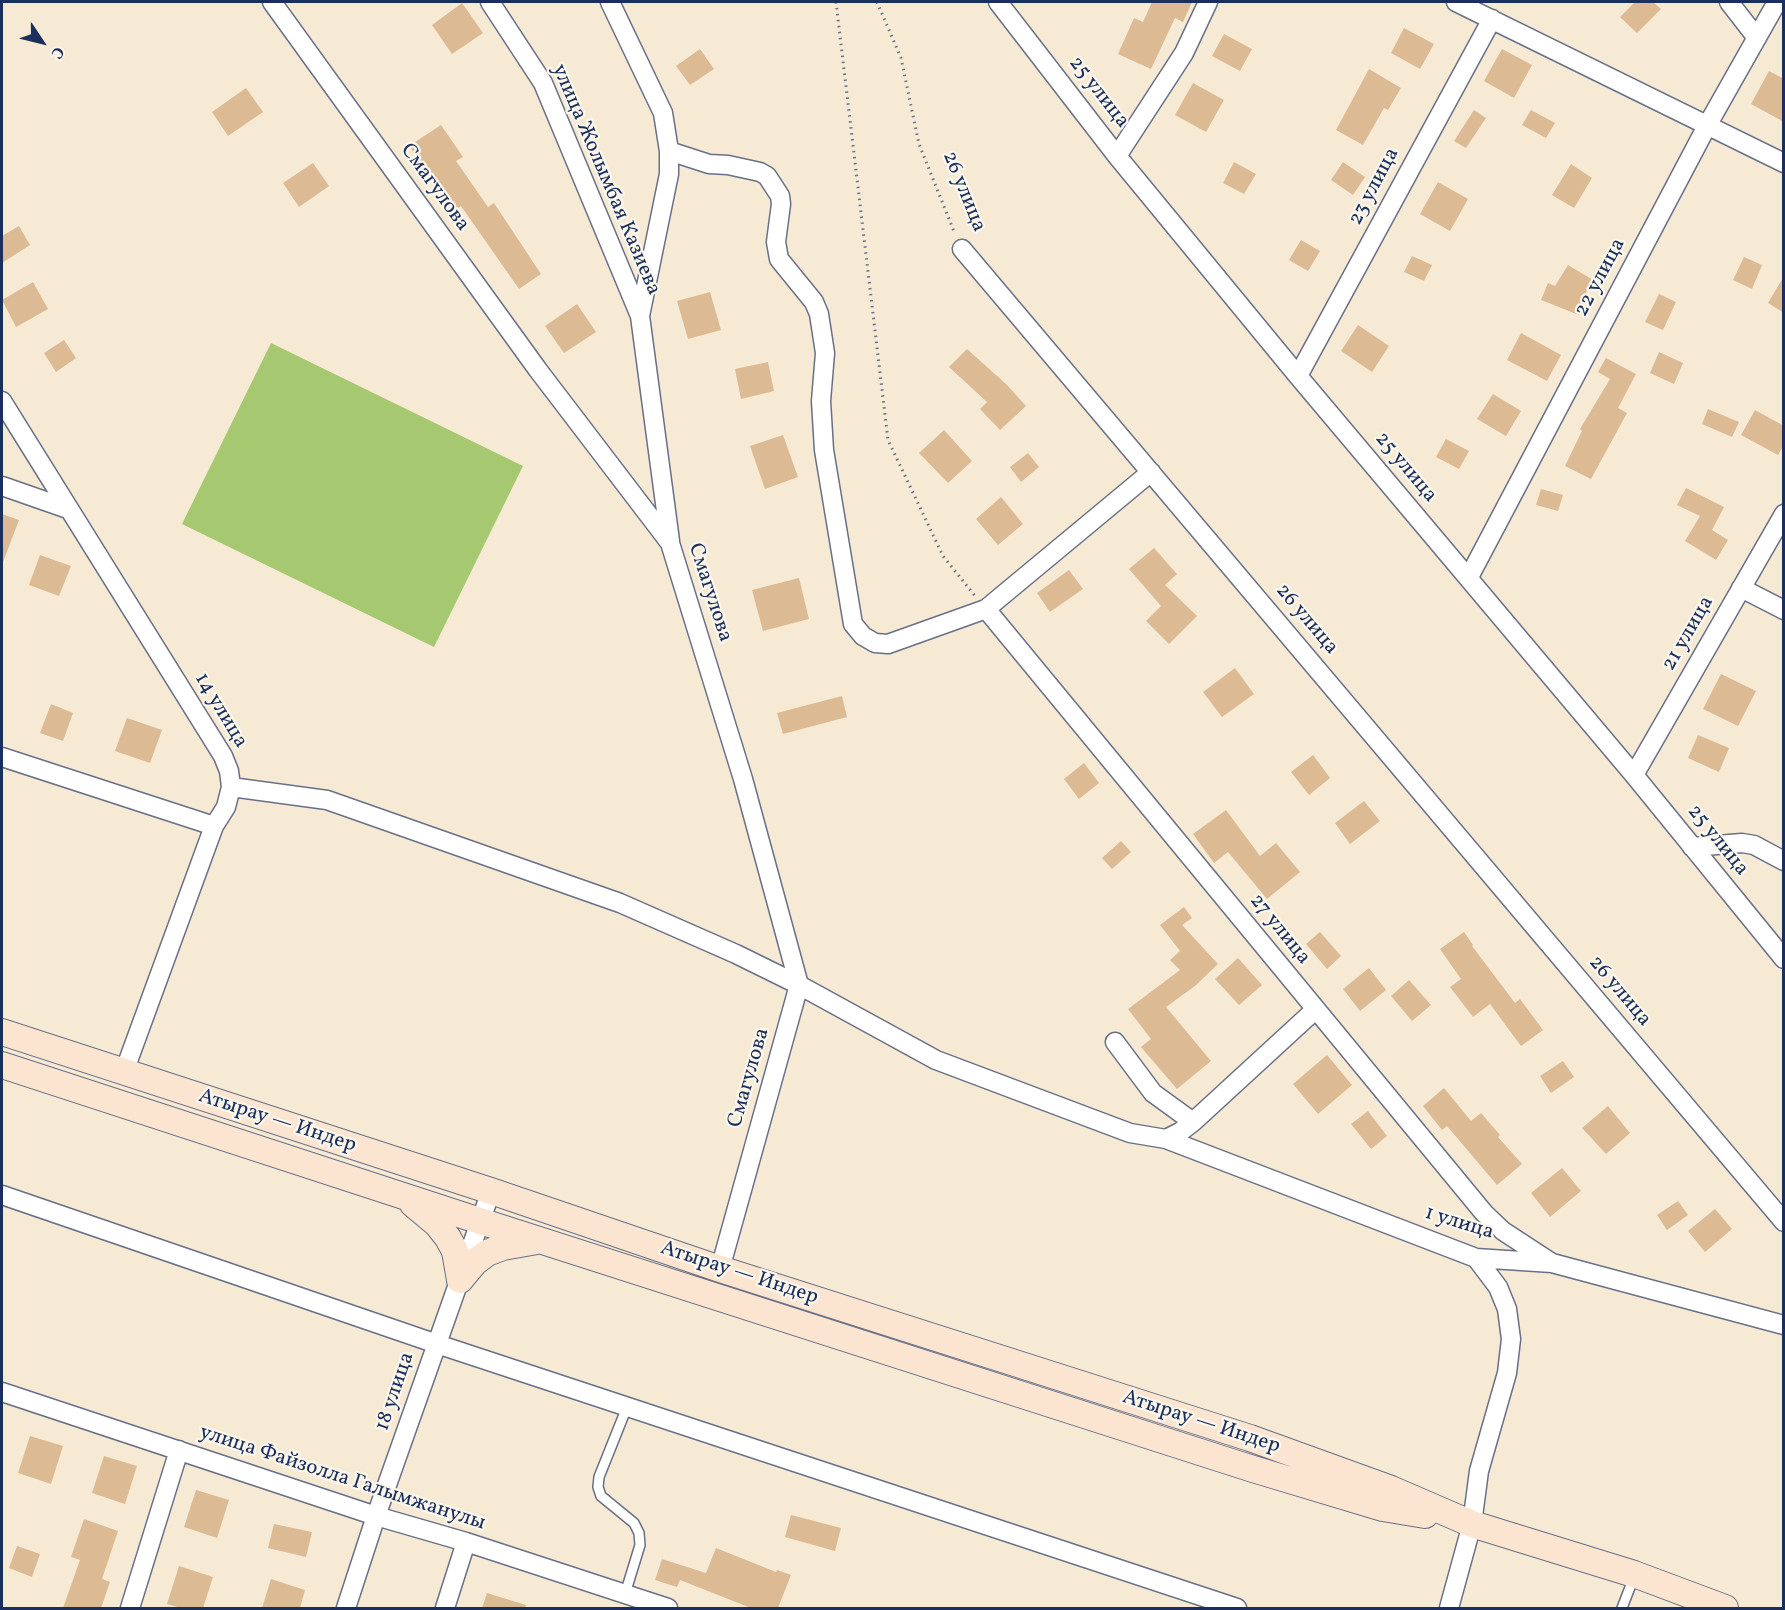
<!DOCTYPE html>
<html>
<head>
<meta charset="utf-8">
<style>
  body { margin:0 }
  #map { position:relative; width:1785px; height:1610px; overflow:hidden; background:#f6ead5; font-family:Vollkorn,serif }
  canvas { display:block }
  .frame { position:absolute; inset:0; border:3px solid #1b2f5e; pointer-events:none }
  .north { position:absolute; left:12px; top:12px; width:60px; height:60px; -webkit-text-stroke:4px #fbf7ec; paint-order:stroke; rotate:125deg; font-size:16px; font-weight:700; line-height:24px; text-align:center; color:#1b2f5e }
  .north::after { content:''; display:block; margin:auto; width:21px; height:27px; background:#1b2f5e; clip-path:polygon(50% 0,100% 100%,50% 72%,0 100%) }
</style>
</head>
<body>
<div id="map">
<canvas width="1785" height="1610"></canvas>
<div class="frame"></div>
<div class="north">С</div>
</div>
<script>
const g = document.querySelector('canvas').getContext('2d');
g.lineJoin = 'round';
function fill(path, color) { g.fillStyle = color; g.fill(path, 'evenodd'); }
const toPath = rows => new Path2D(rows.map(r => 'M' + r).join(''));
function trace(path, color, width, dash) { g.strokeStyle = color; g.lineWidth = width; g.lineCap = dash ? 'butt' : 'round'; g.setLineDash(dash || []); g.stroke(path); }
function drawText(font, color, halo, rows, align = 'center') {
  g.font = font + ' Vollkorn,serif'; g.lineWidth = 4.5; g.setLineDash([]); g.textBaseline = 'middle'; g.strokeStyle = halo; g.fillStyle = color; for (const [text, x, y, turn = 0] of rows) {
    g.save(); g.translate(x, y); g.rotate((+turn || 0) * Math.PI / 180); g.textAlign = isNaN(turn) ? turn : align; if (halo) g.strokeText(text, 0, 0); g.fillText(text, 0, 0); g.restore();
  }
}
const green = toPath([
  [271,343,523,466,434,647,182,524]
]);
const building = toPath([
  [1152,2,1192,2,1183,22,1175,18,1151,69,1118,54,1134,18,1143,22],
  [1635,2,1653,2,1661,9,1637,33,1620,17],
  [462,3,483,33,452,54,432,25],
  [1404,28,1434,44,1420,69,1391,53],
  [1224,34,1252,49,1240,71,1212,56],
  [700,49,714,69,690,85,676,66],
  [1502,49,1532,65,1514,98,1484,81],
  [1369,69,1401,88,1388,110,1384,108,1363,145,1336,130],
  [1769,71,1784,79,1784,122,1751,104],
  [1193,83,1224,100,1206,132,1175,115],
  [246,88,263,112,228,136,212,112],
  [1474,110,1486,118,1466,148,1454,141],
  [1531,110,1555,123,1546,138,1522,125],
  [441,125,463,157,456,161,488,207,494,203,541,274,519,289,461,206,456,210,409,146],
  [1234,162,1256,174,1244,194,1223,183],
  [1343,162,1365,177,1353,195,1331,180],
  [313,163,329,186,299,207,283,183],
  [1571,164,1592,178,1574,208,1552,195],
  [1438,182,1468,199,1450,231,1420,214],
  [19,226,30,245,2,263,2,236],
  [1301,240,1320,251,1308,271,1289,260],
  [1412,256,1432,265,1424,281,1404,272],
  [1744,257,1762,265,1752,289,1733,280],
  [1568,265,1593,280,1583,298,1586,299,1579,315,1541,300,1548,283,1555,286],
  [1784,276,1784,313,1768,303],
  [33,282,48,309,16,327,2,300],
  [710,292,721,330,688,339,677,301],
  [1659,294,1676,302,1663,330,1645,322],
  [577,304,596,332,564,353,545,326],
  [1358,325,1389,346,1372,372,1341,351],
  [1521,333,1561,355,1547,381,1507,360],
  [64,340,76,358,56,372,44,353],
  [967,349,1006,384,1026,406,1000,430,980,409,987,402,949,367],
  [1659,352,1683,363,1674,384,1650,373],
  [1606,358,1636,374,1618,408,1627,413,1591,479,1565,466,1582,431,1580,429,1610,379,1598,372],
  [768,362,774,391,741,399,735,369],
  [1493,394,1521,411,1506,436,1477,419],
  [1708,409,1739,422,1732,437,1702,424],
  [1755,410,1784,426,1784,445,1778,455,1741,435],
  [944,430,972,461,948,483,919,453],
  [783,435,798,477,765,489,750,446],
  [1446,439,1469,451,1459,469,1436,457],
  [1028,453,1039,467,1021,482,1010,467],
  [1686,488,1724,507,1712,530,1728,540,1716,560,1685,541,1700,516,1677,505],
  [1541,489,1563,495,1558,511,1536,505],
  [1001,497,1023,524,998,545,976,519],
  [2,514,19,520,3,562,2,562],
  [1154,548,1177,574,1165,585,1197,616,1169,644,1146,621,1161,606,1129,569],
  [40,555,71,566,59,596,29,585],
  [1069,570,1083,589,1050,612,1037,593],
  [799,578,809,619,763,631,752,590],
  [1235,668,1254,694,1222,717,1203,692],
  [1721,674,1756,691,1738,726,1703,709],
  [842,696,847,717,783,734,777,713],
  [51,704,73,713,63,741,40,733],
  [127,718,162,730,150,763,115,751],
  [1698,735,1729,748,1719,772,1688,758],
  [1313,755,1330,778,1309,795,1291,772],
  [1084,763,1099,783,1079,799,1064,779],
  [1364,801,1380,821,1350,844,1335,823],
  [1226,810,1260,856,1276,843,1300,872,1267,899,1228,852,1214,863,1193,834],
  [1121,841,1131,852,1112,869,1102,858],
  [1184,907,1192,918,1182,925,1218,964,1195,986,1166,1007,1211,1061,1177,1089,1141,1047,1151,1039,1128,1009,1180,970,1170,960,1180,951,1160,925],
  [1320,932,1341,956,1327,969,1306,944],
  [1464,932,1473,945,1472,946,1515,1003,1520,999,1543,1030,1521,1046,1490,1004,1473,1017,1450,987,1461,979,1440,949],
  [1238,958,1262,985,1239,1005,1215,979],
  [1369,968,1386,990,1360,1011,1343,989],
  [1409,980,1431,1005,1412,1021,1391,996],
  [1327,1055,1352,1085,1318,1114,1293,1084],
  [1563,1061,1574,1077,1551,1093,1540,1076],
  [1444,1088,1471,1121,1481,1113,1500,1135,1498,1137,1522,1164,1497,1185,1447,1126,1442,1130,1423,1106],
  [1608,1106,1630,1133,1606,1154,1582,1128],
  [1368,1111,1387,1136,1371,1149,1351,1124],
  [1562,1168,1581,1191,1550,1217,1531,1193],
  [1678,1201,1688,1215,1667,1230,1657,1215],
  [1715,1209,1732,1229,1705,1252,1688,1231],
  [30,1436,63,1446,51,1484,18,1473],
  [104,1456,137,1466,125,1504,92,1493],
  [196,1490,229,1500,217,1538,184,1527],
  [791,1515,841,1528,835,1551,785,1537],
  [84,1519,118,1531,102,1579,110,1582,101,1608,63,1608,80,1560,71,1557],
  [274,1524,312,1532,306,1557,268,1548],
  [17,1546,40,1554,32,1577,9,1568],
  [716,1548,776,1572,777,1570,791,1575,778,1608,751,1608,680,1580,677,1587,655,1580,662,1559,706,1573],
  [179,1566,213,1577,203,1608,181,1608,167,1604],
  [271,1579,305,1590,300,1608,262,1608],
  [487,1593,526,1605,525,1608,482,1608]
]);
const path = toPath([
  [836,2,888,440,943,556,975,596],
  [877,2,901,58,919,144,955,234]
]);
const lane = toPath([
  [625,1594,640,1545,639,1533,634,1523,601,1496,598,1487,599,1477,627,1407],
  [1622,1608,1634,1577]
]);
const street = toPath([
  [272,2,538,370,670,543,743,779,799,985,720,1269],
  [490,2,543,83,640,316,670,541],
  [610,2,663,113,669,151,669,174,640,316],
  [998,2,1117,156,1298,376,1634,775,1784,959],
  [1456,2,1784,163],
  [1729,2,1757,38],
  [669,151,709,164,728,165,760,172,767,176,780,196,781,204,776,242,779,259,814,302,819,314,825,353,821,401,824,450,853,624,863,636,875,643,888,644,986,609,1151,472],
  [1117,156,1184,53,1208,2],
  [962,249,1784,1222],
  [1298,376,1492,19],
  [2,401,223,756,229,771,231,787,226,807,214,826,124,1072],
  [2,486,68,509],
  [1469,577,1708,124,1777,2],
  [1741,588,1784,610],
  [986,609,1484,1213,1503,1231,1552,1263],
  [2,757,214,826],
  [1634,775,1784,514],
  [231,787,327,800,620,903,736,954,799,985,936,1060,1130,1133,1166,1139,1180,1132,1193,1122,1316,1009],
  [1692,847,1742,843,1754,845,1784,861],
  [1115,1042,1153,1093,1193,1122],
  [1166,1139,1476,1258,1552,1263,1784,1325],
  [2,1195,437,1344,1237,1608],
  [2,1392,376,1516,466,1542,668,1608],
  [130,1608,179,1450],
  [346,1608,376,1516,491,1191],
  [445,1608,466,1542],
  [1449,1608,1472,1524,1479,1471,1507,1373,1511,1339,1507,1309,1498,1287,1476,1258]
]);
const secondary = toPath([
  [2,1032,491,1191,720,1269,1250,1438,1391,1489,1472,1524,1634,1574,1725,1608],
  [2,1065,480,1221,1253,1469,1383,1508,1425,1515],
  [413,1204,437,1224,448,1238,455,1251,460,1280],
  [460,1280,475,1262,487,1253,503,1247,537,1241]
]);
const streetNames = [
  ["25 улица",1098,93,52],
  ["улица Жолымбая Казиева",605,180,67],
  ["23 улица",1375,187,-62],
  ["Смагулова",434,188,54],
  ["26 улица",963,192,68],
  ["22 улица",1601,278,-62],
  ["25 улица",1405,468,50],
  ["Смагулова",709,593,72],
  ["26 улица",1306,620,50],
  ["21 улица",1689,634,-60],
  ["14 улица",220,711,59],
  ["25 улица",1717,841,51],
  ["27 улица",1279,930,51],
  ["26 улица",1619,992,50],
  ["Смагулова",750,1078,-74],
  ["Атырау — Индер",277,1122,18],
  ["1 улица",1459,1224,17],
  ["Атырау — Индер",739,1274,18],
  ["18 улица",396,1392,-71],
  ["Атырау — Индер",1201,1423,18],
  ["улица Файзолла Галымжанулы",342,1479,18]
];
fill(green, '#a6c871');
fill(building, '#dcba93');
trace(lane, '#687088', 12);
trace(street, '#687088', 21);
trace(secondary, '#687088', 28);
trace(path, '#687088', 3, [1.5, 4.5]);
trace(lane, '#fff', 9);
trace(street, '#fff', 18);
trace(secondary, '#fce5d0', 26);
drawText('21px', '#1b2f5e', '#fbf7ec', streetNames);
</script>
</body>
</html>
